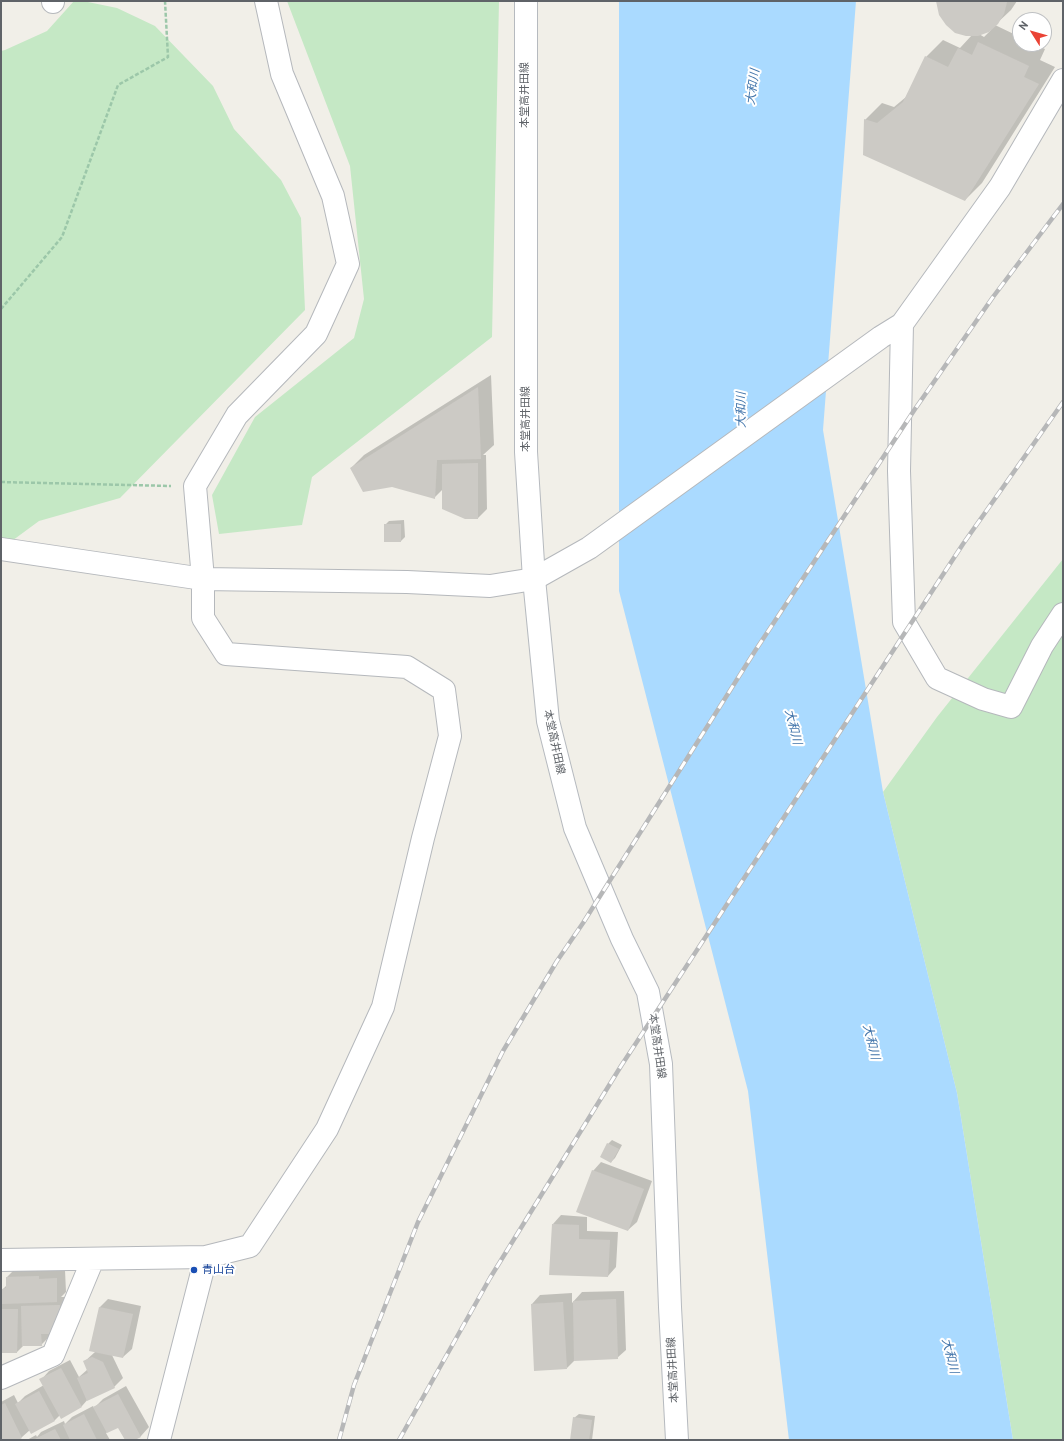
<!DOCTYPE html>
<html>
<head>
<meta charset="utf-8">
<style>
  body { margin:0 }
  #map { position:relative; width:1064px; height:1441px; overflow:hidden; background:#f1efe8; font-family:"PT Sans",sans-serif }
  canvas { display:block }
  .frame { position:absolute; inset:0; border:2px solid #5f6368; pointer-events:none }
  .north { position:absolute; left:1012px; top:12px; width:40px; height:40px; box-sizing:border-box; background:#fff; border:1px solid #bfc1c3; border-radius:50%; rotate:307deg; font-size:11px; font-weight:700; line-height:16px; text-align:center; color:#5f6368 }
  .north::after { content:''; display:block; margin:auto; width:14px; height:18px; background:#ea4335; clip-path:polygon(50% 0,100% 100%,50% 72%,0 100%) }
</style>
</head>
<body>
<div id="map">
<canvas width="1064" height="1441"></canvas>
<div class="frame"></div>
<div class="north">N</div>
</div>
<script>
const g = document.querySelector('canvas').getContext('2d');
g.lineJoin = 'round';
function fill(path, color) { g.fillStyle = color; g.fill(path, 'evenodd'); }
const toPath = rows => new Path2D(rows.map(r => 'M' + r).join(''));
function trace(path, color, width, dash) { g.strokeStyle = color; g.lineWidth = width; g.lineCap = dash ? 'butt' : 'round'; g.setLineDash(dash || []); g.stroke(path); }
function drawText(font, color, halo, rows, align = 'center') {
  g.font = font + ' "PT Sans","Noto Sans JP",sans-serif'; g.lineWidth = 4; g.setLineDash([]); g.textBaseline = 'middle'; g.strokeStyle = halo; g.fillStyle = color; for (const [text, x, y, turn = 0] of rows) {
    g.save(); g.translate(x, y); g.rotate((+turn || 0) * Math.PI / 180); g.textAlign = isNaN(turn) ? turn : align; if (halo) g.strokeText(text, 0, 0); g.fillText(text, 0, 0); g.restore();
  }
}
const green = toPath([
  [74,1,83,1,117,8,155,26,213,86,234,129,281,180,301,218,305,310,120,498,39,521,5,546,1,548,1,51,5,50,47,31],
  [287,1,499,1,492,337,312,477,302,525,219,534,212,495,255,417,354,338,364,299,350,166],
  [1063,559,1063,1440,1013,1440,957,1093,883,792,937,717]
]);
const water = toPath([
  [619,1,856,1,823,430,883,792,957,1093,1013,1440,789,1440,748,1091,619,591]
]);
const shadow = toPath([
  [937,1,1017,1,1011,10,995,25,1020,37,1020,44,1034,44,1045,49,1040,60,1055,67,982,183,965,200,865,120,882,103,894,107,906,97,926,57,943,40,960,48,972,35],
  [991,30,984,37,979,34],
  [491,375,494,445,483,455,486,455,487,509,478,518,443,489,434,498,351,468,364,455],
  [404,520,405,537,401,541,385,525,389,521],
  [612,1140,622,1145,615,1158,611,1162,608,1144],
  [601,1162,652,1181,637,1222,628,1230,593,1171],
  [561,1215,587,1217,587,1231,618,1232,616,1267,608,1276,553,1224],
  [47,1268,47,1271,65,1270,66,1292,61,1297,68,1297,50,1336,41,1345,24,1345,17,1352,1,1352,1,1302,3,1300,3,1289,7,1285,7,1277,15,1269],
  [624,1291,626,1350,617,1358,575,1360,567,1368,532,1304,540,1295,572,1293,572,1303,582,1292],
  [108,1299,141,1306,132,1349,123,1357,112,1355,123,1378,114,1387,89,1398,82,1406,61,1417,60,1415,55,1420,31,1433,30,1430,22,1437,16,1440,1,1440,1,1402,14,1395,18,1403,25,1396,44,1385,41,1380,49,1371,70,1360,79,1377,88,1369,84,1362,95,1352,100,1307],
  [126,1386,149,1427,141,1436,133,1440,126,1440,118,1426,106,1433,110,1440,27,1440,36,1435,37,1437,41,1432,64,1421,65,1424,72,1417,93,1406,94,1408,103,1399],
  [579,1414,595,1416,592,1440,571,1440,574,1418]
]);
const building = toPath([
  [936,1,1007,1,1007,2,1004,14,998,24,989,32,978,36,966,36,955,33,946,25,939,15],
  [978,42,1029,66,1024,77,1039,84,965,201,863,155,864,119,877,123,903,102,925,56,948,67,958,48,972,55],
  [478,387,481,459,437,460,435,499,392,487,363,492,350,468],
  [478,463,478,519,465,519,442,509,442,464],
  [384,524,401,524,401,542,384,542],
  [607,1143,619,1149,611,1163,600,1157],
  [592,1170,644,1189,628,1231,576,1212],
  [552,1224,579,1225,579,1239,610,1240,608,1277,549,1275],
  [39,1276,39,1279,57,1278,57,1302,2,1304,2,1289,6,1288,6,1277],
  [616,1299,618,1359,574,1361,573,1301],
  [563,1302,567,1369,534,1371,531,1304],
  [60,1305,60,1324,53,1325,53,1334,41,1334,42,1346,22,1346,21,1306],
  [99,1307,133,1314,123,1358,89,1351],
  [1,1309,18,1309,17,1353,1,1353],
  [92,1357,103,1362,115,1388,87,1401,77,1378,88,1373,83,1361],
  [61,1368,82,1407,61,1419,39,1379],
  [39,1391,55,1421,31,1434,15,1404],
  [118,1394,141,1437,135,1440,125,1440,118,1428,107,1433,93,1407],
  [5,1403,22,1438,19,1440,1,1440,1,1405],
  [84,1414,97,1440,70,1440,63,1425],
  [573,1417,592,1420,589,1440,570,1440],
  [55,1429,61,1440,33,1440]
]);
const path = toPath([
  [1,309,62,237,118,85,168,57,165,1],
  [1,482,171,486]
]);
const street = toPath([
  [53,2,53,1],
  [902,324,899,471,904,622,937,678,983,699,1011,707,1042,646,1063,614],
  [1,549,203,579,407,582,490,586,534,579,589,548,881,337,902,324,1000,187,1063,80],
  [1,1260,206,1257,250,1246,327,1129,383,1007,423,838,450,736,444,690,407,667,226,654,203,618,203,579,195,486,237,415,316,334,348,264,333,196,282,74,266,1],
  [1,1378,53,1355,93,1259],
  [159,1440,206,1257]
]);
const secondary = toPath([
  [526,1,526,452,534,579,548,721,575,828,622,939,648,992,661,1064,670,1307,677,1440]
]);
const rail = toPath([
  [339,1440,354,1385,418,1222,503,1051,557,961,583,923,755,651,915,409,993,297,1063,204],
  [399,1440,490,1278,621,1066,963,544,1063,402]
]);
const markers = [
  [194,1270,4,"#1a4fb4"]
];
const streetNames = [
  ["本堂高井田線",525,95,-90],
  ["本堂高井田線",526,419,-90],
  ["本堂高井田線",554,742,78],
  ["本堂高井田線",657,1046,82],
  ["本堂高井田線",673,1370,-93]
];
const transitNames = [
  ["青山台",202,1270]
];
const waterNames = [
  ["大和川",753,87,-82],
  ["大和川",742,410,-90],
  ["大和川",793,727,76],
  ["大和川",871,1042,76],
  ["大和川",950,1356,76]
];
fill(green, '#c5e8c5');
fill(water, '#aadaff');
fill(shadow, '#0003');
fill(building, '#cccac5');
trace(street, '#b5b8bc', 24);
trace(secondary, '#b6babf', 24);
trace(path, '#9cc7a9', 2.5, [4, 2]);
trace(street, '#fff', 22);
trace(secondary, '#fff', 22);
trace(rail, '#b6b7b8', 4.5);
trace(rail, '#fff', 3, [9]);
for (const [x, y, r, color] of markers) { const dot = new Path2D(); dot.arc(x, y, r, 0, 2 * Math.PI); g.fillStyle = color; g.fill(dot); trace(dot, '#fff', 1.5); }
drawText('11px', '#5f6368', '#fff', streetNames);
drawText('11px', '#164399', '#fff', transitNames, 'left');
drawText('italic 12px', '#4174aa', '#fff', waterNames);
</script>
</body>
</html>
